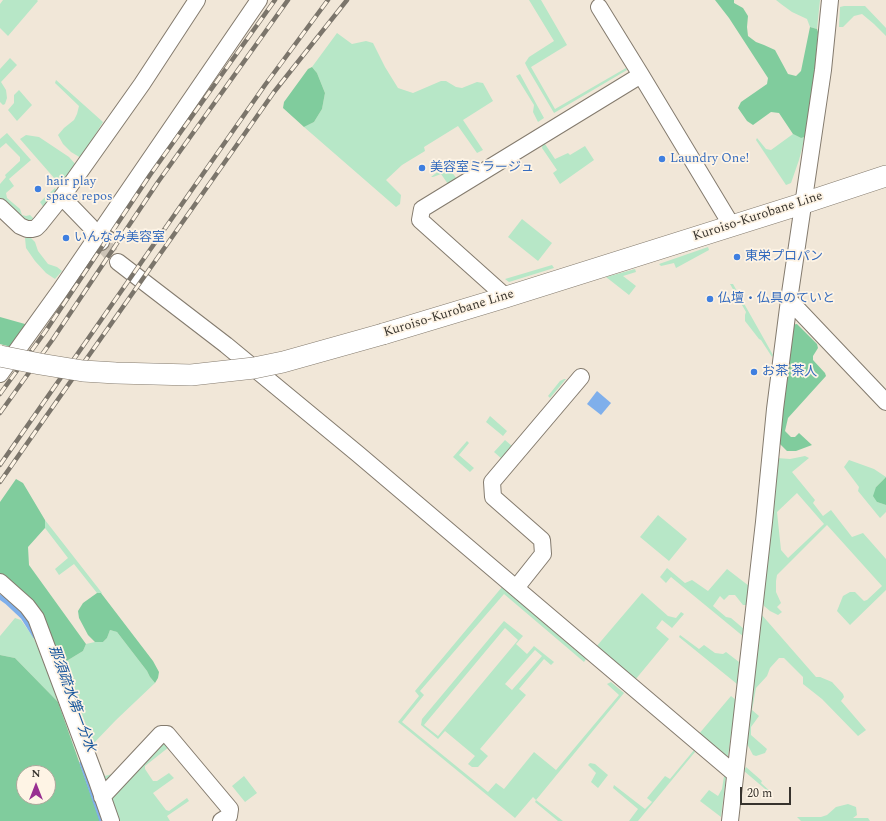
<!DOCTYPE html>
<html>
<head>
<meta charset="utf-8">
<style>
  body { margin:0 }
  #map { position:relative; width:886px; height:821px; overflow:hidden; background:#f1e7d8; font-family:Spectral,serif }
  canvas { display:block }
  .north { position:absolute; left:16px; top:765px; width:40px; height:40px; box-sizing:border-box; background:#fef4e5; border:1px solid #aea79b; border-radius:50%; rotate:0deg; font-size:11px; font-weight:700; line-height:16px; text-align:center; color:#37332d }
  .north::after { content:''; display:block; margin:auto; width:14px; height:18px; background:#982f91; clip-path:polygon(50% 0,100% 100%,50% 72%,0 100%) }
  .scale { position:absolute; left:740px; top:787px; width:51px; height:18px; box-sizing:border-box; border:2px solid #37332d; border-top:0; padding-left:5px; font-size:12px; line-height:14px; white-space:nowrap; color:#37332d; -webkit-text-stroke:3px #fef4e5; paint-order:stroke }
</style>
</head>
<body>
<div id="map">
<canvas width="886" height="821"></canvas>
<div class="north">N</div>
<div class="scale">20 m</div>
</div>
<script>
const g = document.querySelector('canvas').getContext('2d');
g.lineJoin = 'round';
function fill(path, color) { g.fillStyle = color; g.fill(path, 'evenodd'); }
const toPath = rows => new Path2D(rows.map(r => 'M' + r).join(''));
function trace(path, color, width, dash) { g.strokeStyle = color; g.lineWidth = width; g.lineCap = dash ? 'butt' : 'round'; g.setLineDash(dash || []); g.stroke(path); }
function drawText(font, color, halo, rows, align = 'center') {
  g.font = font + ' Spectral,"Noto Sans JP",serif'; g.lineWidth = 3.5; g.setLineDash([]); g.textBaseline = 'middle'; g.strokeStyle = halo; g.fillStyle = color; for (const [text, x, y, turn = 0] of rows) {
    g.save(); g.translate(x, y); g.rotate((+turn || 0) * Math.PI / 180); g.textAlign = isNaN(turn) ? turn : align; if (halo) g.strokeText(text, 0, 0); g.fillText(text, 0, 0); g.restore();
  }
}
const green = toPath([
  [3,0,37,0,38,1,8,36,0,28,0,4],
  [529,0,541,0,567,45,531,67,555,109,626,68,627,70,554,113,528,69,525,63,529,57,554,41],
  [776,0,820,0,817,29,810,27,807,19,792,12,781,4],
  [844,6,865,6,886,28,886,36,874,24,862,14,854,16,843,27,839,27,840,7],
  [337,33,352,44,366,41,373,43,385,67,398,88,413,93,441,81,446,81,456,87,462,88,477,82,483,83,493,101,463,120,483,150,477,153,458,126,424,147,425,151,402,165,386,180,401,195,400,204,396,207,304,127,314,122,322,109,325,93,317,73,312,67],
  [10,58,17,65,1,82,6,90,7,98,5,104,3,105,0,102,0,69],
  [520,74,544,118,538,122,533,112,534,105,516,76],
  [56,80,103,122,81,158,71,152,63,144,58,135,64,128,74,120,77,114,79,106,55,83],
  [19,90,32,105,17,121,8,110,14,103,14,95],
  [7,133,31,160,9,179,14,186,6,193,7,198,20,209,22,215,26,216,30,215,34,219,28,221,23,222,0,199,0,184,6,177,5,175,20,161,20,157,6,143,0,148,0,139],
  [793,134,801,138,805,137,799,160,791,183,786,185,756,140,757,138,766,149,771,150],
  [26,135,39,137,69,157,77,166,62,187,20,139],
  [543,141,555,159,568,153,570,155,585,146,594,160,560,184,553,173,557,170,542,148],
  [436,160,443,170,446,169,451,171,457,179,448,184,441,174,433,177,431,177,440,170,435,161],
  [55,188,58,192,44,208,40,202],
  [522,219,552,243,538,261,508,237],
  [25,238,31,238,35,242,38,251,48,264,57,267,62,271,55,279,46,273,35,261,26,248],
  [708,247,709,250,676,268,674,263,661,266,659,264],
  [552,265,554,268,509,282,505,279],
  [635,269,636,272,623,276,636,286,629,295,606,277],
  [730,284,733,284,773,355,772,357,761,340,759,339,745,321,745,315,746,312],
  [564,379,566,379,550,398,548,396,560,381],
  [490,416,507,431,503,436,486,422],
  [505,440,513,447,502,459,494,452],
  [467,441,469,443,459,455,474,468,470,472,453,457],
  [805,456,809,458,792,472,815,500,813,503,823,516,831,510,852,537,863,533,886,559,886,590,850,625,837,611,843,596,850,592,855,592,864,601,867,600,882,586,827,525,777,575,776,581,776,592,781,603,777,607,782,612,778,615,770,611,764,606,761,599,777,458,790,459],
  [797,493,824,524,788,558,781,550,777,512],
  [849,460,874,469,886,477,876,487,877,502,886,505,886,512,880,518,858,491,859,487,844,467],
  [658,515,687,539,669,561,640,537],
  [45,520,102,593,97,593,74,564,59,575,55,569,68,558,45,528],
  [667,568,685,583,692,580,708,591,727,569,749,586,747,605,743,605,735,595,729,595,724,600,720,596,713,606,726,617,731,618,744,629,744,637,671,577,666,583,660,577],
  [502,587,586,659,584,662,504,594,420,691,424,695,402,722,488,792,496,783,504,789,534,752,556,770,619,695,607,684,611,682,624,693,536,800,563,821,558,821,535,802,536,800,533,797,515,818,398,722,419,696,415,691],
  [642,593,668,616,676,618,681,612,684,614,672,628,662,620,656,628,669,639,635,680,596,647],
  [761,614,816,677,820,677,832,682,843,694,844,697,841,701,866,730,858,736,822,699,803,684,803,677,784,658,779,658,770,668,767,676,756,688,752,710,759,716,751,727,751,735,767,749,765,753,756,756,753,755,745,740],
  [15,618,21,620,33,637,44,661,58,702,15,658,0,655,0,636],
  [504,621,523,636,516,644,527,654,534,646,554,662,551,665,544,659,519,689,526,695,480,749,488,756,478,767,472,767,468,764,475,756,445,731,438,739,421,725,422,719],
  [505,628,518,640,438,736,424,725],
  [535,650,542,656,512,690,505,684],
  [110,630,117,632,147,671,150,677,155,683,116,720,92,745,105,776,112,774,114,777,107,782,102,781,60,665,83,651,86,644,95,642,103,642,107,638],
  [680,635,699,649,704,645,715,653,723,654,726,652,739,662,737,684,679,637],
  [731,696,736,700,728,756,723,756,698,735],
  [165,742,169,747,145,766,145,769,153,781,157,781,169,773,174,778,153,793,166,810,169,811,187,798,189,801,167,816,170,821,117,821,109,798],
  [694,750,695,752,638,821,629,821,638,809,613,788,614,785,645,809,652,802,647,798,665,776,670,779],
  [590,763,595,764,608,775,598,788,591,782,596,773,588,765],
  [746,767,762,781,761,783,772,793,771,794,744,771],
  [244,776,257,793,245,802,232,786],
  [724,776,726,777,721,817,700,801,709,790,718,796,722,789],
  [848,804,856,807,857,815,853,818,868,818,870,821,801,821,797,817,821,817,827,815,836,807]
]);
const forest = toPath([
  [715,0,734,0,734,3,743,8,748,16,747,27,748,36,756,42,764,45,775,50,788,74,796,76,801,71,810,27,817,29,818,32,812,101,805,137,801,138,793,134,779,113,771,112,753,125,747,121,738,108,741,102,767,84,768,78,729,18],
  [312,67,317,73,325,93,322,109,314,122,304,127,283,108,284,102,308,69],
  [0,317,25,324,28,328,15,348,0,344],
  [797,324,817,344,818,348,813,356,813,360,825,373,826,376,788,418,785,431,791,437,795,437,799,433,812,445,796,451,787,451,778,442,791,325],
  [886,477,886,505,877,502,873,496,876,487],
  [16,479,23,483,45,520,45,528,28,547,29,565,86,644,83,651,60,665,0,577,0,502],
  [97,593,101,593,153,661,159,672,158,678,155,683,150,677,147,671,117,632,110,630,107,638,103,642,95,642,88,635,79,618,78,611,83,603],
  [0,655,15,658,58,702,100,821,0,821],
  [24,773,48,773,48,797,24,797]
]);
const water = toPath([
  [597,391,611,403,601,415,587,404]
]);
const stream = toPath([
  [0,597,7,602,23,617,35,636],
  [82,763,102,821]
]);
const minorTunnel = toPath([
  [101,242,118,262]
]);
const minor = toPath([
  [599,7,641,75,732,226],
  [62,197,90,226,101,242],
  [0,207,20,226,27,229,32,229,36,228,40,224,64,194,142,84,197,0],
  [118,262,226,345,358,454,735,774],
  [506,297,420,220,422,209,641,75],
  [789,300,886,402],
  [0,374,59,292,259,0],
  [0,582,27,606,36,618,97,781,111,821],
  [516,588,543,554,542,540,493,497,492,482,581,377],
  [102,797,161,734,167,734,230,809,229,816,221,821],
  [730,821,764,522,775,409,789,300,823,70,830,0]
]);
const major = toPath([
  [383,334,506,297,795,206,886,176]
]);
const rail = toPath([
  [0,394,45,332,150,175,275,0],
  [0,413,53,339,158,182,288,0],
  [0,465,265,85,328,0],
  [0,482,274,92,347,0]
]);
const majorBridge = toPath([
  [0,356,40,364,83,371,116,373,191,375,254,368,283,362,383,334]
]);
const markers = [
  [662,159,4,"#3f7fe0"],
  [422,168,4,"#3f7fe0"],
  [38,189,4,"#3f7fe0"],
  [66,238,4,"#3f7fe0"],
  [737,257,4,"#3f7fe0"],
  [710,299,4,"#3f7fe0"],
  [754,372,4,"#3f7fe0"]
];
const shopNames = [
  ["Laundry One!",670,159],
  ["美容室ミラージュ",430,168],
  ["hair play",46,182],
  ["space repos",46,197],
  ["いんなみ美容室",74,238],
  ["東栄プロパン",745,257],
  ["仏壇・仏具のていと",718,299],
  ["お茶 茶人",762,372]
];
const streetNames = [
  ["Kuroiso-Kurobane Line",758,217,-18],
  ["Kuroiso-Kurobane Line",449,314,-17]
];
const waterNames = [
  ["那須疏水第一分水",71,699,70]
];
fill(green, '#b7e7c7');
fill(forest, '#80cc9d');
fill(water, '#7fafeb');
trace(stream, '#7fafeb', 5);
trace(minorTunnel, '#ccc3b6', 16, [16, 8]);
trace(minor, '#847b6e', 18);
trace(major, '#847b6e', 22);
trace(minor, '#fff', 16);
trace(major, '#fff', 21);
trace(rail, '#7b756b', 4.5);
trace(rail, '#fef4e5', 3, [9]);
trace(majorBridge, '#847b6e', 22, []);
trace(majorBridge, '#fff', 21);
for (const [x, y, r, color] of markers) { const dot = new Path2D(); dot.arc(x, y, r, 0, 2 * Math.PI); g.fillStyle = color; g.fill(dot); trace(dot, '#fef4e5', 1.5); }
drawText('13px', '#366cbe', '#fef4e5', shopNames, 'left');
drawText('13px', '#37332d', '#fef4e5', streetNames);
drawText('italic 14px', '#15559d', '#fef4e5', waterNames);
</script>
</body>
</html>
